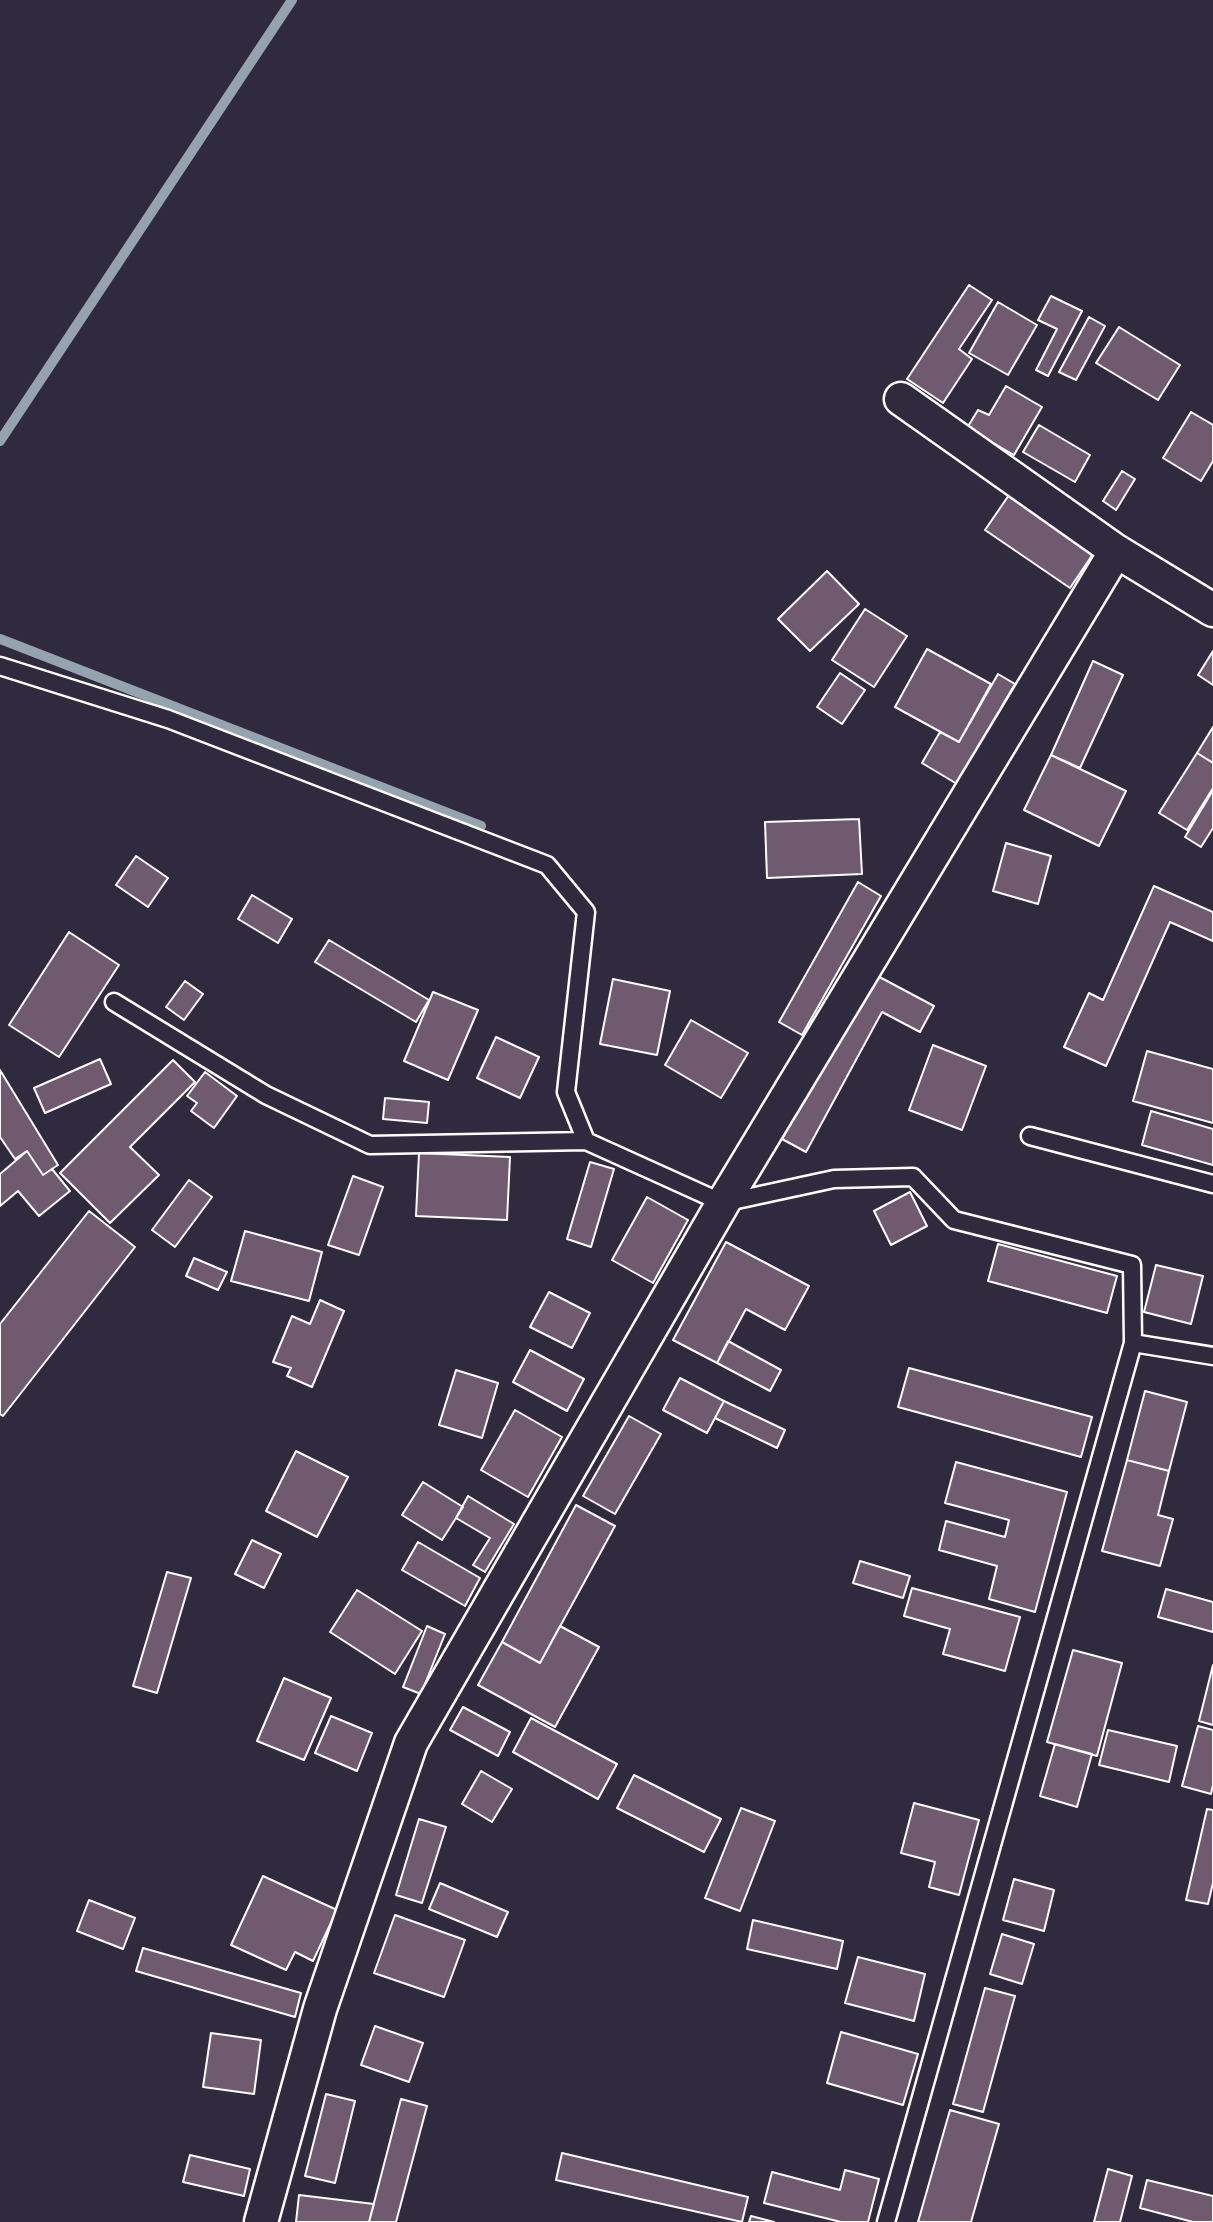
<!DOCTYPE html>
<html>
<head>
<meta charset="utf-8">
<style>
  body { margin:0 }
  canvas { display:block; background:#2f2a3d }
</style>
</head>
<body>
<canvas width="1213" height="2222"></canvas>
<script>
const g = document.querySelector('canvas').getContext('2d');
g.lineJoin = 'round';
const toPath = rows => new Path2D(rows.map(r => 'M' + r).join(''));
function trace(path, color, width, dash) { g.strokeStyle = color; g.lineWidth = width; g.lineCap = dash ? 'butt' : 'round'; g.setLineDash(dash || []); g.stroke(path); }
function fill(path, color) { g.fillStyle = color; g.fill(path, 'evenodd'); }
const stream = toPath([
  [0,441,292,0],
  [0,639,481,826]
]);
const building = toPath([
  [969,285,992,300,959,349,972,359,943,403,907,379,969,285],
  [1051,296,1082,311,1048,376,1036,370,1057,329,1038,320,1051,296],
  [998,302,1037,325,1008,375,969,353,998,302],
  [1089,317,1105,326,1076,380,1059,372,1089,317],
  [1119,327,1180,365,1158,400,1096,363,1119,327],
  [1006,386,1042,407,1014,455,967,428,978,410,989,415,1006,386],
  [1191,412,1213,425,1213,461,1201,481,1163,458,1191,412],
  [1039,425,1090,455,1075,482,1023,452,1039,425],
  [1122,471,1135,479,1116,510,1103,501,1122,471],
  [1009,495,1093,554,1070,588,985,530,1009,495],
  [827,571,859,604,810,651,778,619,827,571],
  [865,609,907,636,874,687,832,660,865,609],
  [927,649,991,684,959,742,895,707,927,649],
  [1213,651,1213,685,1198,675,1213,651],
  [1093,661,1123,675,1080,768,1051,755,1093,661],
  [840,673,865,690,842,724,817,707,840,673],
  [998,674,1015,684,957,784,922,763,940,732,959,742,998,674],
  [1213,727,1213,763,1197,753,1213,727],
  [1197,753,1213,763,1213,788,1187,830,1159,813,1197,753],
  [1051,755,1126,791,1099,846,1024,810,1051,755],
  [1213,790,1213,828,1201,847,1185,837,1213,790],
  [859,819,862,874,767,878,765,822,859,819],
  [1006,843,1051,856,1038,904,993,891,1006,843],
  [136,856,168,878,148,907,116,885,136,856],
  [858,882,881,896,802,1035,779,1022,858,882],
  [1154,886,1213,912,1213,941,1170,922,1106,1066,1064,1047,1089,993,1103,1000,1154,886],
  [252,895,292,919,278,943,238,919,252,895],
  [69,932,119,965,59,1057,9,1025,69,932],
  [329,940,429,1000,416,1022,315,962,329,940],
  [872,973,934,1006,920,1032,882,1012,806,1152,782,1139,872,973],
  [613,979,670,991,657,1055,600,1044,613,979],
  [185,981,203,994,184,1020,166,1007,185,981],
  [433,992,478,1010,448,1080,404,1061,433,992],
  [691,1020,748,1053,721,1098,665,1065,691,1020],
  [496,1037,539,1057,520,1098,477,1078,496,1037],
  [933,1045,986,1066,962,1130,909,1110,933,1045],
  [1147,1051,1213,1069,1213,1123,1133,1101,1147,1051],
  [100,1059,111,1084,45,1113,34,1088,100,1059],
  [173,1060,195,1082,130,1147,159,1175,110,1223,60,1173,173,1060],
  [0,1070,58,1165,43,1175,27,1151,15,1159,0,1137,0,1070],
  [205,1072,237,1096,214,1128,191,1111,197,1103,187,1096,205,1072],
  [385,1098,429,1102,427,1123,383,1119,385,1098],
  [1151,1111,1213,1129,1213,1165,1142,1145,1151,1111],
  [27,1151,43,1175,52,1169,70,1191,39,1216,18,1191,0,1206,0,1174,27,1151],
  [419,1153,510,1157,507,1220,416,1216,419,1153],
  [590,1162,614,1169,591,1247,567,1239,590,1162],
  [353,1176,383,1187,359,1255,328,1245,353,1176],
  [189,1180,212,1197,175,1247,152,1230,189,1180],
  [910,1192,927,1226,891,1245,874,1211,910,1192],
  [647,1197,688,1220,653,1283,612,1260,647,1197],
  [89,1211,135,1247,3,1416,0,1414,0,1324,89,1211],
  [245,1231,322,1252,309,1301,231,1281,245,1231],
  [726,1242,809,1286,785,1330,746,1309,717,1363,673,1340,726,1242],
  [998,1244,1117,1276,1107,1313,988,1281,998,1244],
  [194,1258,227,1272,218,1290,186,1276,194,1258],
  [1156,1265,1203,1276,1191,1324,1144,1312,1156,1265],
  [549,1292,590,1313,572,1348,530,1327,549,1292],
  [320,1300,344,1311,312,1387,287,1376,291,1368,273,1362,292,1316,310,1324,320,1300],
  [728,1341,781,1370,770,1391,717,1363,728,1341],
  [530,1350,584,1379,567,1411,513,1382,530,1350],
  [909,1368,1092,1417,1081,1457,898,1407,909,1368],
  [456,1370,498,1383,482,1438,439,1425,456,1370],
  [680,1378,724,1401,707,1433,663,1410,680,1378],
  [1145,1391,1187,1402,1169,1471,1127,1460,1145,1391],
  [724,1401,785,1430,777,1448,715,1418,724,1401],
  [515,1410,562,1437,528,1497,481,1470,515,1410],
  [629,1416,661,1434,615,1514,583,1496,629,1416],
  [296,1451,348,1477,317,1537,266,1511,296,1451],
  [1127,1460,1169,1471,1158,1515,1173,1519,1160,1566,1102,1551,1127,1460],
  [956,1462,1067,1492,1035,1612,989,1599,997,1566,939,1550,946,1521,1005,1537,1009,1520,945,1503,956,1462],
  [423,1482,463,1507,442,1540,402,1515,423,1482],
  [468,1496,514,1524,485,1572,473,1565,490,1538,456,1518,468,1496],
  [576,1505,615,1526,540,1663,502,1642,576,1505],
  [252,1540,281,1554,264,1588,235,1574,252,1540],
  [418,1542,480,1578,465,1606,402,1570,418,1542],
  [860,1561,910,1576,903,1598,853,1583,860,1561],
  [167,1572,191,1578,157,1693,133,1686,167,1572],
  [912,1588,1020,1617,1005,1671,943,1654,950,1629,904,1616,912,1588],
  [1166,1589,1213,1602,1213,1632,1158,1617,1166,1589],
  [357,1590,422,1631,395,1674,330,1632,357,1590],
  [427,1626,445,1634,421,1694,403,1687,427,1626],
  [560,1626,599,1647,555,1727,478,1685,502,1642,540,1663,560,1626],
  [1073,1650,1122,1663,1097,1756,1047,1742,1073,1650],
  [1213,1665,1213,1725,1199,1721,1213,1665],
  [284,1678,331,1698,304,1760,257,1741,284,1678],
  [463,1707,510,1732,498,1756,450,1730,463,1707],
  [331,1716,372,1733,357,1771,315,1753,331,1716],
  [531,1718,617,1764,598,1799,513,1752,531,1718],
  [1198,1726,1213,1730,1213,1785,1211,1794,1182,1786,1198,1726],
  [1108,1730,1177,1746,1169,1782,1099,1765,1108,1730],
  [1055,1744,1092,1754,1077,1807,1040,1796,1055,1744],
  [481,1771,512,1789,492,1822,462,1804,481,1771],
  [634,1775,721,1819,704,1852,617,1808,634,1775],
  [914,1803,979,1820,959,1895,929,1887,935,1862,901,1853,914,1803],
  [741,1808,775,1821,740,1911,705,1898,741,1808],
  [1207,1809,1213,1810,1213,1883,1208,1904,1186,1900,1207,1809],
  [419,1819,446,1827,422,1903,396,1895,419,1819],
  [263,1876,337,1910,313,1961,295,1952,286,1970,231,1945,263,1876],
  [1014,1879,1054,1890,1044,1931,1003,1920,1014,1879],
  [440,1883,508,1912,497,1937,429,1909,440,1883],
  [89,1900,135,1918,123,1949,77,1931,89,1900],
  [395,1915,465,1940,444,1997,374,1973,395,1915],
  [753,1920,843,1941,837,1969,747,1949,753,1920],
  [1002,1934,1034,1944,1022,1984,990,1974,1002,1934],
  [143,1948,301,1993,295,2017,136,1971,143,1948],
  [858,1957,925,1974,914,2021,845,2003,858,1957],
  [985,1988,1015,1996,983,2112,953,2104,985,1988],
  [375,2026,423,2043,409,2082,361,2065,375,2026],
  [841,2032,918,2054,903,2105,827,2083,841,2032],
  [211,2033,261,2040,254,2094,203,2087,211,2033],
  [326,2094,355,2101,335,2183,305,2176,326,2094],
  [401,2099,427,2106,396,2222,369,2222,401,2099],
  [950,2110,999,2124,971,2222,918,2222,950,2110],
  [562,2153,748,2197,742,2222,556,2180,562,2153],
  [190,2155,250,2169,244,2196,183,2182,190,2155],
  [1108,2169,1132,2176,1120,2222,1094,2222,1108,2169],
  [845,2170,879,2179,868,2222,841,2222,764,2203,772,2172,840,2190,845,2170],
  [1147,2180,1213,2196,1213,2222,1193,2222,1140,2208,1147,2180],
  [299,2195,374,2204,369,2222,296,2222,299,2195],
  [751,2216,774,2222,749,2222,751,2216]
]);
const lane = toPath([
  [0,666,168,719,547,865,586,912,566,1092,586,1141,723,1203,834,1179,913,1177,954,1220,1132,1265,1133,1343,886,2222],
  [114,1002,266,1095,370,1145,586,1141],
  [1030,1136,1213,1184],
  [1133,1343,1213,1356]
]);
const street = toPath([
  [901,399,1116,551,1213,610],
  [261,2222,320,2009,411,1743,723,1203,1116,551]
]);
trace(stream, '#95a3ae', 10);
fill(building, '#705a6f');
trace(building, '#fff', 2);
trace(lane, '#fff', 21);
trace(street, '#fff', 37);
trace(lane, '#2f2a3d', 16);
trace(street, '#2f2a3d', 32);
</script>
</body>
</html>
